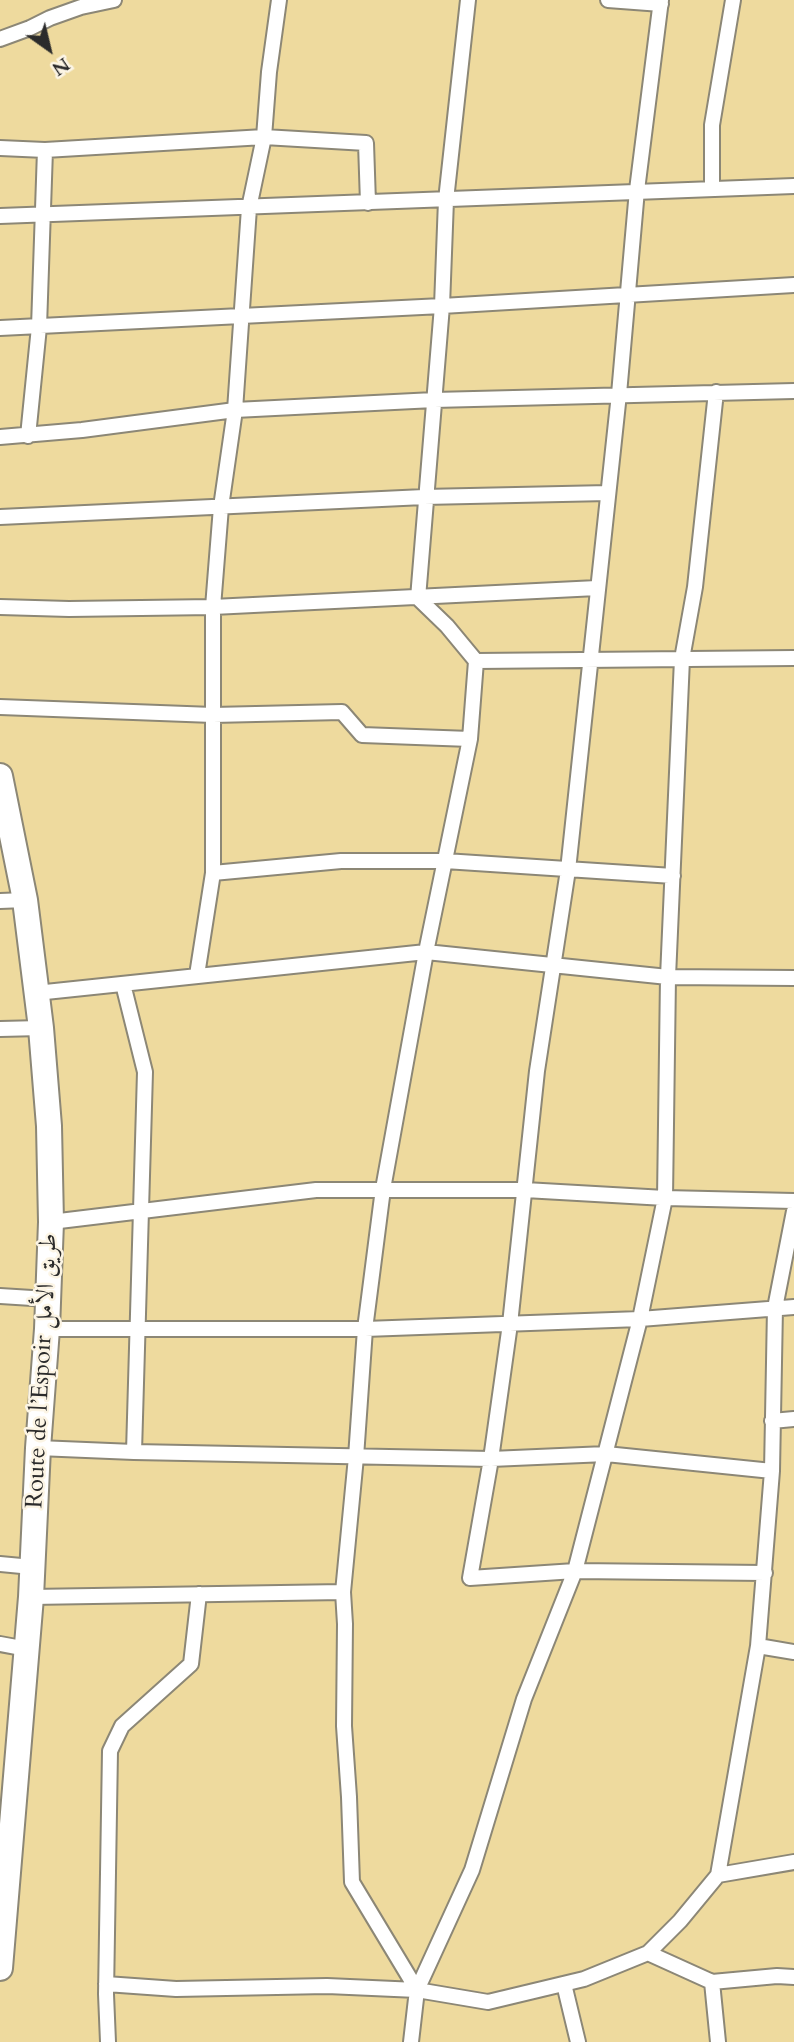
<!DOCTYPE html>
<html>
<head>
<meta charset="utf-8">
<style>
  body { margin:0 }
  #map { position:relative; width:794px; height:2042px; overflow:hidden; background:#ede3c2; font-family:Cardo,serif }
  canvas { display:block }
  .north { position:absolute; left:14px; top:14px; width:70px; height:70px; -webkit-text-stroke:5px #fcf5e5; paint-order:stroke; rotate:146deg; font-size:19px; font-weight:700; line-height:28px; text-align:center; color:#2b2b2b }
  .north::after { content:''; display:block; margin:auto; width:24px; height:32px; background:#2b2b2b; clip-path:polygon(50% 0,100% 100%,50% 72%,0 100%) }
</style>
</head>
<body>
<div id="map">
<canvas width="794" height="2042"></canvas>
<div class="north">N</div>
</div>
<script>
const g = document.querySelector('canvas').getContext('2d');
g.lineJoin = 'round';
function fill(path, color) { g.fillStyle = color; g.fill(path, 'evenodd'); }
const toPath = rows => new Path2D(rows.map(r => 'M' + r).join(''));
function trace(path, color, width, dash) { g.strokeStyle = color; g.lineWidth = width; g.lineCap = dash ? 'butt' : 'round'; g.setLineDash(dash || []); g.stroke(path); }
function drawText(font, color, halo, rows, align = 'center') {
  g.font = font + ' Cardo,Amiri,serif'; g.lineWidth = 5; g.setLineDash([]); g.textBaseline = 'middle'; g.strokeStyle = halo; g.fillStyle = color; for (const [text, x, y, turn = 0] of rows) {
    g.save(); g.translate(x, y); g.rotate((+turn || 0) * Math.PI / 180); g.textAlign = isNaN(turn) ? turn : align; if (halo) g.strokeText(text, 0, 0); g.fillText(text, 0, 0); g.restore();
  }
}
const sand = toPath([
  [0,0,794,0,794,2042,0,2042]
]);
const minor = toPath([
  [468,0,446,200,442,306,418,598,447,626,476,661,794,658],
  [608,0,661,4],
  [661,0,637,190,619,394,568,870,537,1071,510,1324,491,1459,470,1578,575,1571,765,1573],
  [0,39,30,28,50,18,81,7,114,0],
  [0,148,45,150,264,137,366,143,368,203],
  [712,188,712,125,733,0],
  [0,216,794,186],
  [0,328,442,306,794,285],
  [28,436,39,327,45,150],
  [0,437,82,430,235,410,434,400,794,391],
  [0,517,424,497,608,493],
  [0,607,69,609,213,607,597,588],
  [0,707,213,715,342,712,362,735,470,739],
  [213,873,341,861,445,861,673,876],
  [0,901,25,900],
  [197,975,213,873,213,607,221,507,235,410,249,208,264,137,269,72,279,0],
  [123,984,145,1072,134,1452],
  [36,993,426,952,668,977,794,978],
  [0,1029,41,1028],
  [51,1222,316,1190,525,1190,665,1198,794,1201],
  [0,1296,48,1299],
  [47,1329,365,1329,640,1319,794,1307],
  [772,1421,794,1419],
  [38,1448,134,1452,491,1459,606,1454,772,1471],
  [0,1564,32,1567],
  [343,1592,345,1624,344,1726,349,1797,352,1882,417,1990],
  [31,1597,343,1592,356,1457,365,1329,383,1189,426,952,470,739,476,661],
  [0,1644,27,1649],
  [758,1646,794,1652],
  [718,1875,794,1862],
  [648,1953,712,1982,777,1976,794,1977],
  [712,1982,718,2042],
  [106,1984,176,1989,327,1986,417,1990,488,2002,584,1979,648,1953,680,1921,718,1875,758,1646,772,1471,775,1308,794,1211],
  [564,1984,578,2042],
  [108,2042,106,1994,110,1751,122,1726,191,1664,199,1594],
  [411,2042,417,1990,472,1870,524,1699,575,1571,640,1319,665,1198,668,977,682,659,695,587,716,392]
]);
const trunk = toPath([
  [0,776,25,900,41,1028,49,1126,51,1222,47,1329,38,1448,31,1597,0,1968]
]);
const streetNames = [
  ["Route de l’Espoir طريق الأمل",43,1371,-87]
];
fill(sand, '#eeda9e');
trace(minor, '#8c8776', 18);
trace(trunk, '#8c8776', 28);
trace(minor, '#fff', 14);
trace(trunk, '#fff', 24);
drawText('24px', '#2b2b2b', '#fcf5e5', streetNames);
</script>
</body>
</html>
